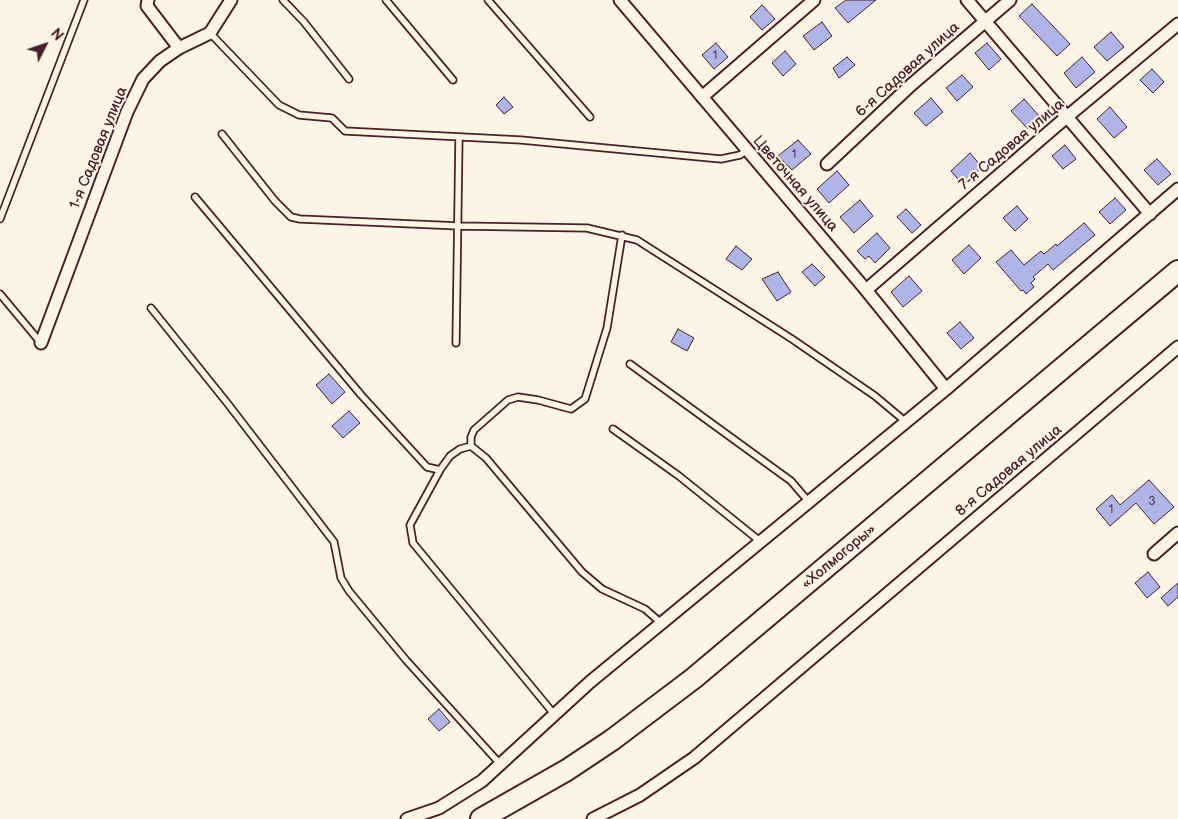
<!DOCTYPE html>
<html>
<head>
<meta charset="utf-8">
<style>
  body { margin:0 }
  #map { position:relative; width:1178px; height:819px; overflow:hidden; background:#fcf5e5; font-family:"Balsamiq Sans",sans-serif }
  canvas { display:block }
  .north { position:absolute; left:20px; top:20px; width:50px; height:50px; -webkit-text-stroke:4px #fcf5e5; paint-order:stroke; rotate:49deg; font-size:14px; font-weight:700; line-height:20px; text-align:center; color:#4a1f2b }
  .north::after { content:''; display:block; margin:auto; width:18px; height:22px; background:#4a1f2b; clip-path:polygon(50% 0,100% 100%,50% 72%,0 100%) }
</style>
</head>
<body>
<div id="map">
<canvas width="1178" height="819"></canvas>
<div class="north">N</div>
</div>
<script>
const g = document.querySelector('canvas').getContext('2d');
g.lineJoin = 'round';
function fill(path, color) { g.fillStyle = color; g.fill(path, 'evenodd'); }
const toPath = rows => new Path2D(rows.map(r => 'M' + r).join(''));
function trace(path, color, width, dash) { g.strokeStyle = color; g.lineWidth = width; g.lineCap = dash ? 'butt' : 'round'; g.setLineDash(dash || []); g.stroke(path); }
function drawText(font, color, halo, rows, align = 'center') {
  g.font = font + ' "Balsamiq Sans",sans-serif'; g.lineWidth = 4; g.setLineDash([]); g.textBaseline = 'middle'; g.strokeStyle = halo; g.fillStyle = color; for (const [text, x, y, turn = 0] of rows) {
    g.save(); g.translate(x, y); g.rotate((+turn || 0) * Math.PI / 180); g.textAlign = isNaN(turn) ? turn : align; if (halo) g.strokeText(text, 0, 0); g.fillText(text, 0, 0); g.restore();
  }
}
const building = toPath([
  [846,0,876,0,848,23,835,8,846,0],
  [1032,4,1070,44,1057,56,1019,16,1032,4],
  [762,5,775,19,762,30,750,17,762,5],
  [822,22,832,36,814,50,803,36,822,22],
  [1111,32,1124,47,1107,61,1094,47,1111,32],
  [716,43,728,57,714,69,702,55,716,43],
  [987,43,1001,59,989,70,975,53,987,43],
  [785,51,796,64,783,76,772,63,785,51],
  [847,57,855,65,839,78,833,68,847,57],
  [1082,57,1095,72,1076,88,1064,73,1082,57],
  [1152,69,1164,82,1153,93,1140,80,1152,69],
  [962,75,973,87,957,101,946,88,962,75],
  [504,97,513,107,504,114,496,105,504,97],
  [931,98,943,112,926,126,914,113,931,98],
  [1024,99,1041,118,1028,129,1011,111,1024,99],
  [1110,107,1127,127,1114,138,1097,119,1110,107],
  [798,140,811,154,792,170,778,156,798,140],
  [1065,145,1076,159,1063,169,1052,156,1065,145],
  [970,153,982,167,963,185,951,171,970,153],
  [1157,159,1171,174,1158,185,1144,170,1157,159],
  [837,171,849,185,829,203,817,189,837,171],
  [1115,198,1126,210,1110,224,1099,212,1115,198],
  [860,200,873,216,854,233,840,217,860,200],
  [1017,206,1028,219,1015,231,1003,218,1017,206],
  [906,209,921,225,912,233,897,217,906,209],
  [1084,223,1095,235,1053,270,1048,264,1033,277,1035,279,1031,283,1034,287,1026,294,1023,290,1021,291,996,262,1011,250,1024,265,1041,251,1044,254,1056,244,1057,246,1084,223],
  [877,233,890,248,875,263,869,256,865,259,857,251,877,233],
  [969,245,981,258,964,274,952,260,969,245],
  [736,246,752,259,742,270,726,259,736,246],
  [812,264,825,277,815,286,802,272,812,264],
  [778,272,791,292,777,301,762,279,778,272],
  [909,276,922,291,903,307,891,292,909,276],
  [960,322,974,338,961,349,947,333,960,322],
  [678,329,694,338,687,351,671,342,678,329],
  [329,374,345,392,332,404,316,385,329,374],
  [349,411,360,423,343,438,332,426,349,411],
  [1149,480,1174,507,1154,524,1136,503,1110,526,1096,509,1112,495,1120,505,1149,480],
  [1148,572,1160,587,1147,598,1135,583,1148,572],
  [1178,583,1178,597,1168,606,1161,598,1178,583],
  [439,709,450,722,439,731,428,719,439,709]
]);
const lane = toPath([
  [283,0,304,22,349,79],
  [386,0,453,80],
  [488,0,590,117],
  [210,33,279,105,299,115,332,118,345,131,521,140,721,159,740,155,746,151],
  [222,134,275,201,291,217,300,219,459,226,587,228,637,240,792,339,875,396,906,422],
  [195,197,362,396,427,467,440,470,450,456,460,449,471,446,486,458,582,572,602,589,645,609,661,623],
  [0,219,84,0],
  [0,294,41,343],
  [151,308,228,404,334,542,341,578,349,591,406,660,501,765],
  [456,343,459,137],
  [630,364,791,481,809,502],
  [613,429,679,476,761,542],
  [471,446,471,437,474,430,508,400,518,397,538,400,571,409,585,399,607,328,622,235],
  [440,470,410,525,413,543,554,714]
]);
const street = toPath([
  [148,0,147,6,179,48],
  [620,0,866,290,946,389],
  [967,0,1150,214],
  [702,97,814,0],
  [827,164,911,85,1010,0],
  [866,290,1056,126,1178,24],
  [41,343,127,112,143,79,160,61,179,48,210,33,231,0],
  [1154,554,1178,533],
  [407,819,439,808,482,781,590,682,946,389,1178,189],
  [593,819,640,795,694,758,1178,347]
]);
const highway = toPath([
  [481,819,567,770,612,740,694,678,1178,271]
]);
const numberNames = [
  ["1",715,56],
  ["1",794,155],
  ["3",1152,502],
  ["1",1111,510]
];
const streetNames = [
  ["6-я Садовая улица",908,70,-42],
  ["7-я Садовая улица",1012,145,-40],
  ["1-я Садовая улица",99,148,-68],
  ["Цветочная улица",795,184,49],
  ["8-я Садовая улица",1009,471,-40],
  ["«Холмогоры»",839,557,-40]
];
fill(building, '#afb5e6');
trace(building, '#4a1f2b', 1);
trace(lane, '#4a1f2b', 9);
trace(street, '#4a1f2b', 15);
trace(highway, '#4a1f2b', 24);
trace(lane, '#fcf5e5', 5.5);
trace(street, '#fcf5e5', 11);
trace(highway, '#fcf5e5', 20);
drawText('12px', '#63445a', null, numberNames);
drawText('15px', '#4a1f2b', '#fcf5e5', streetNames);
</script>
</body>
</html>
